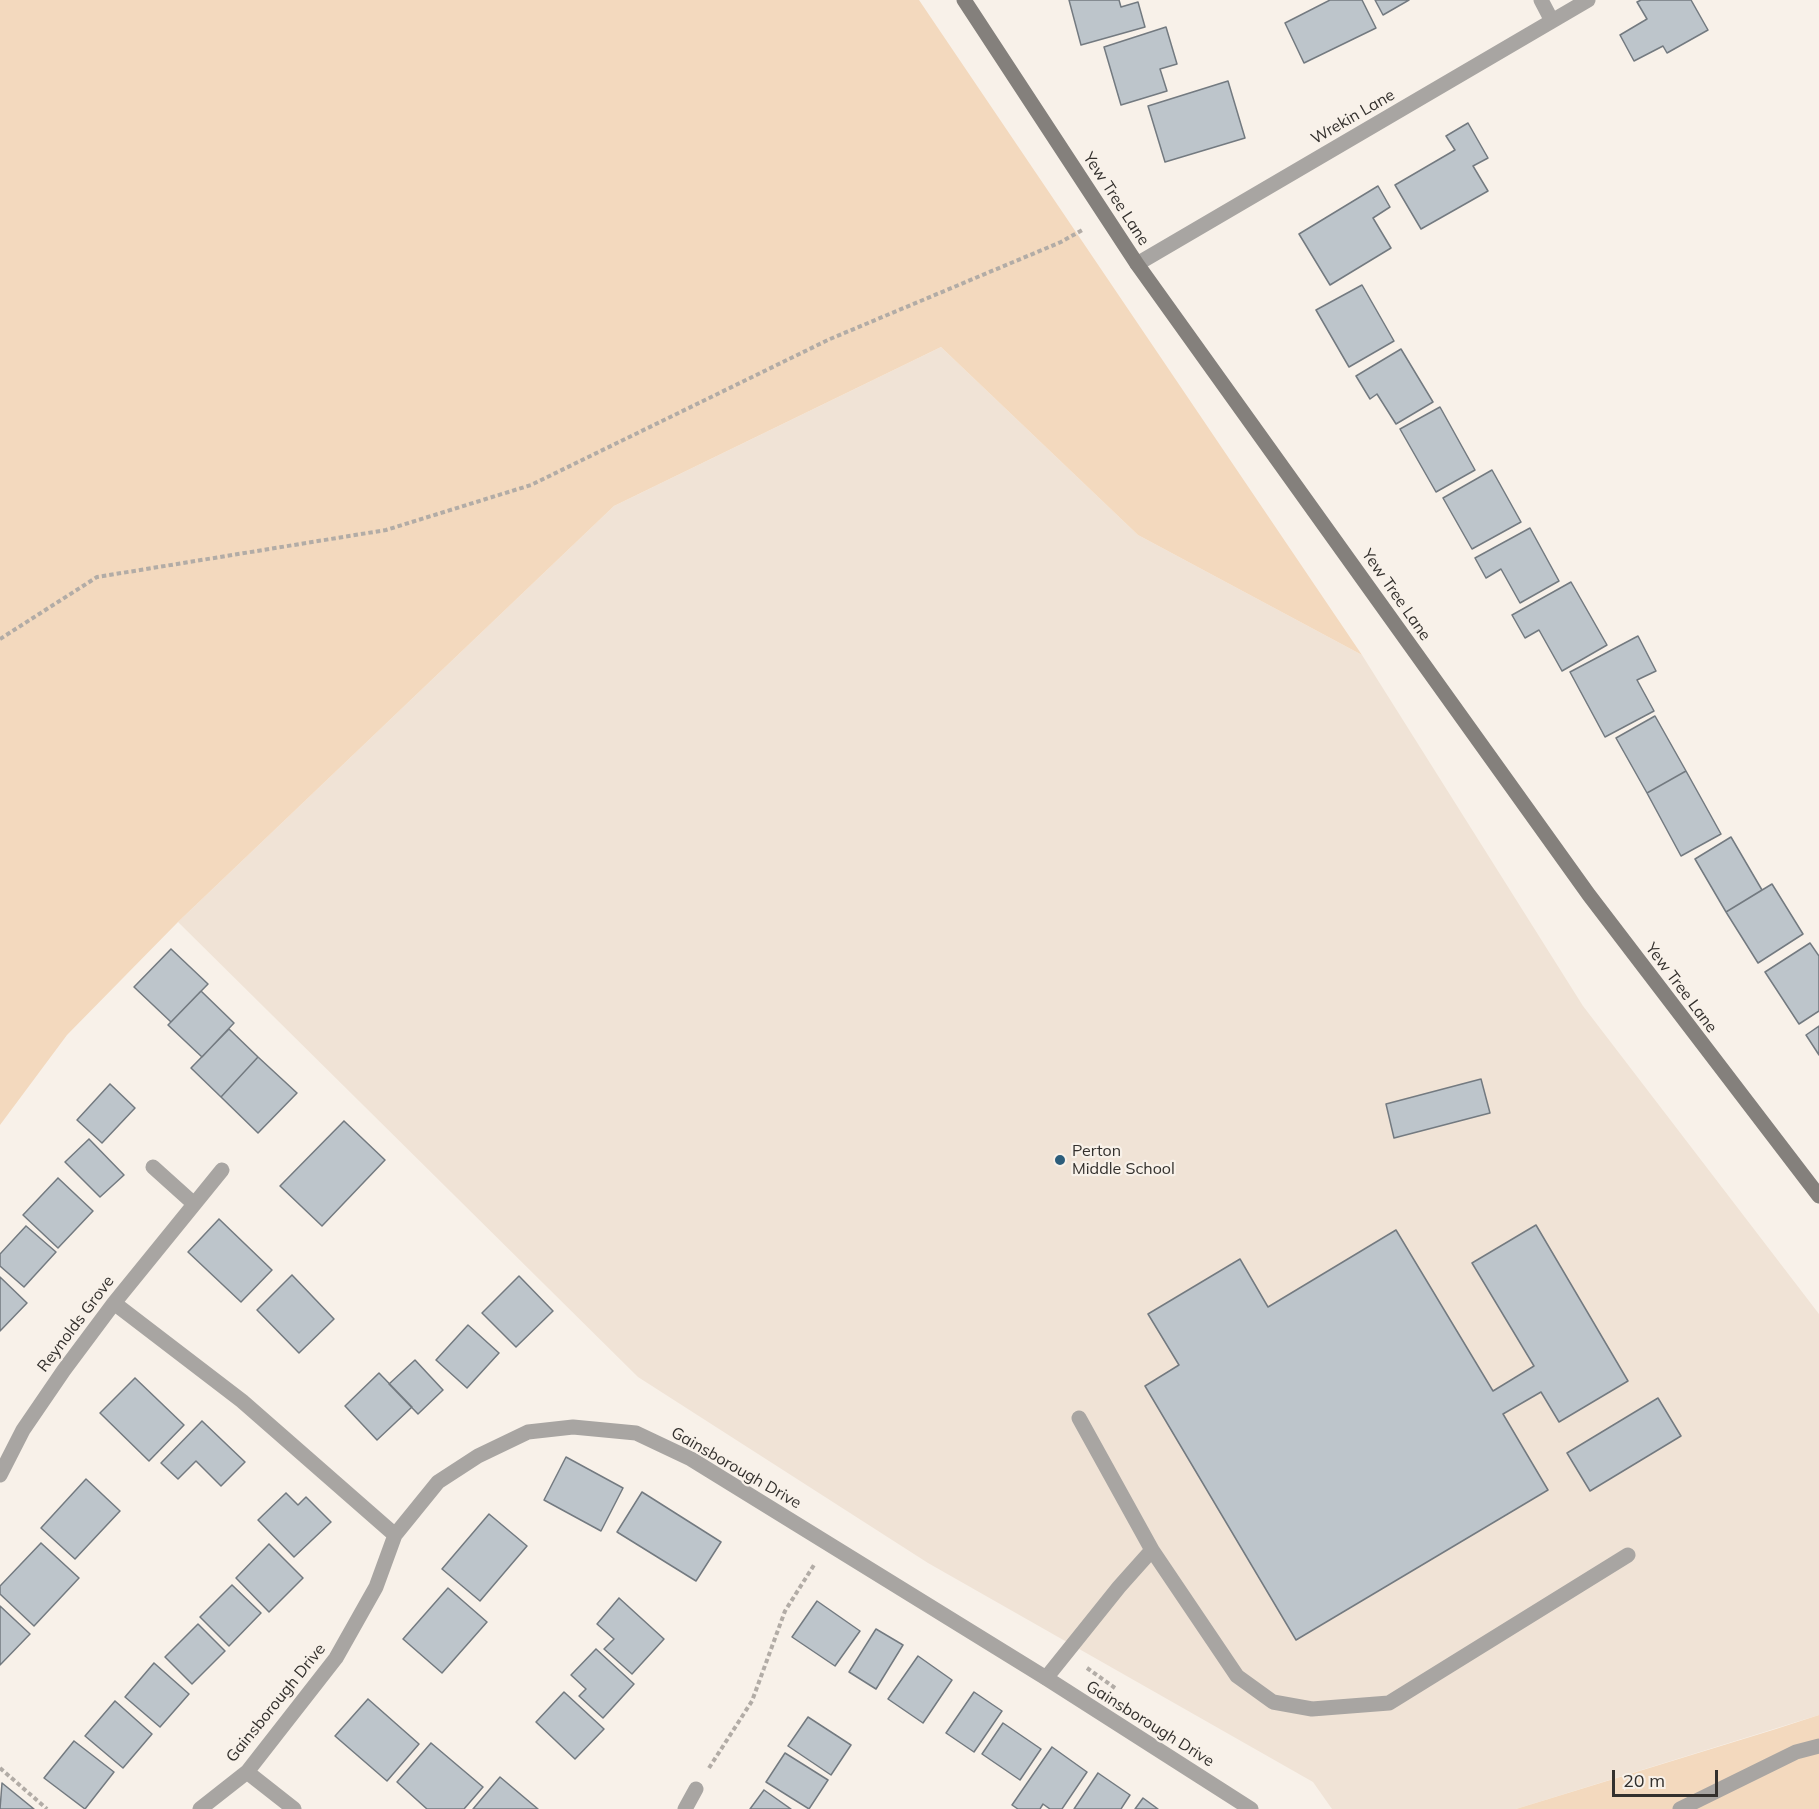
<!DOCTYPE html>
<html>
<head>
<meta charset="utf-8">
<style>
  body { margin:0 }
  #map { position:relative; width:1819px; height:1809px; overflow:hidden; background:#f8f1e9; font-family:Mulish,sans-serif }
  canvas { display:block }
  .scale { position:absolute; left:1612px; top:1770px; width:106px; height:27px; box-sizing:border-box; border:3px solid #33302d; border-top:0; padding-left:8px; font-size:18px; line-height:21px; white-space:nowrap; color:#33302d; -webkit-text-stroke:4px #f8f1e9; paint-order:stroke }
</style>
</head>
<body>
<div id="map">
<canvas width="1819" height="1809"></canvas>
<div class="scale">20 m</div>
</div>
<script>
const g = document.querySelector('canvas').getContext('2d');
g.lineJoin = 'round';
function fill(path, color) { g.fillStyle = color; g.fill(path, 'evenodd'); }
const toPath = rows => new Path2D(rows.map(r => 'M' + r).join(''));
function trace(path, color, width, dash) { g.strokeStyle = color; g.lineWidth = width; g.lineCap = dash ? 'butt' : 'round'; g.setLineDash(dash || []); g.stroke(path); }
function drawText(font, color, halo, rows, align = 'center') {
  g.font = font + ' Mulish,sans-serif'; g.lineWidth = 4.5; g.setLineDash([]); g.textBaseline = 'middle'; g.strokeStyle = halo; g.fillStyle = color; for (const [text, x, y, turn = 0] of rows) {
    g.save(); g.translate(x, y); g.rotate((+turn || 0) * Math.PI / 180); g.textAlign = isNaN(turn) ? turn : align; if (halo) g.strokeText(text, 0, 0); g.fillText(text, 0, 0); g.restore();
  }
}
const built = toPath([
  [941,347,1138,535,1362,655,1583,1006,1819,1314,1819,1715,1516,1809,1332,1809,1313,1782,928,1563,638,1377,178,922,614,506]
]);
const green = toPath([
  [0,0,919,0,1362,655,1138,535,941,347,614,506,178,922,67,1035,0,1125],
  [1819,1715,1819,1809,1516,1809,1776,1729]
]);
const building = toPath([
  [1069,0,1119,0,1121,7,1138,2,1145,27,1081,45,1069,0],
  [1330,0,1362,0,1376,28,1304,63,1285,23,1330,0],
  [1375,0,1409,0,1383,15,1375,0],
  [1641,0,1691,0,1708,30,1667,53,1663,46,1634,61,1620,35,1647,19,1637,2,1641,0],
  [1166,27,1177,64,1160,69,1167,91,1121,105,1104,47,1166,27],
  [1228,81,1245,138,1165,162,1148,106,1228,81],
  [1468,123,1488,158,1473,166,1488,191,1421,229,1395,185,1455,150,1446,136,1468,123],
  [1378,186,1390,207,1373,218,1391,248,1330,285,1299,234,1378,186],
  [1362,285,1394,341,1349,367,1316,310,1362,285],
  [1401,349,1433,402,1396,424,1377,394,1370,399,1356,376,1401,349],
  [1440,407,1475,470,1436,492,1400,429,1440,407],
  [1492,470,1521,522,1472,549,1443,498,1492,470],
  [1530,528,1559,581,1520,603,1501,569,1486,578,1475,558,1530,528],
  [1571,582,1607,645,1562,671,1539,630,1525,638,1512,615,1571,582],
  [1638,636,1656,671,1637,680,1654,711,1605,737,1570,672,1638,636],
  [1655,716,1686,771,1647,793,1616,738,1655,716],
  [1686,771,1721,834,1681,856,1647,793,1686,771],
  [1731,837,1762,890,1726,912,1695,859,1731,837],
  [1772,884,1803,934,1758,963,1726,912,1772,884],
  [1810,943,1819,956,1819,1011,1799,1024,1765,972,1810,943],
  [171,949,208,984,171,1022,134,987,171,949],
  [201,991,234,1023,202,1057,168,1025,201,991],
  [1819,1026,1819,1055,1806,1035,1819,1026],
  [229,1029,258,1057,221,1097,191,1068,229,1029],
  [258,1057,297,1093,258,1133,221,1097,258,1057],
  [1481,1079,1490,1113,1394,1138,1386,1104,1481,1079],
  [110,1084,135,1108,102,1143,77,1120,110,1084],
  [344,1121,385,1160,322,1226,280,1186,344,1121],
  [89,1139,124,1175,100,1197,65,1162,89,1139],
  [58,1178,93,1211,58,1248,23,1215,58,1178],
  [219,1219,272,1270,241,1302,188,1252,219,1219],
  [1536,1225,1628,1381,1559,1422,1541,1392,1503,1414,1548,1490,1296,1640,1145,1386,1179,1365,1148,1314,1240,1259,1268,1307,1396,1230,1493,1391,1534,1366,1472,1263,1536,1225],
  [26,1226,56,1252,24,1287,0,1266,0,1254,26,1226],
  [292,1275,334,1319,299,1353,257,1310,292,1275],
  [519,1276,553,1311,516,1347,482,1313,519,1276],
  [0,1277,27,1303,0,1331,0,1277],
  [468,1325,499,1353,467,1388,436,1360,468,1325],
  [415,1360,443,1390,418,1414,389,1384,415,1360],
  [379,1373,412,1407,377,1440,345,1406,379,1373],
  [135,1378,184,1425,149,1461,100,1413,135,1378],
  [1658,1398,1681,1436,1590,1491,1567,1453,1658,1398],
  [202,1421,245,1462,221,1486,196,1461,178,1479,161,1463,202,1421],
  [566,1457,623,1488,601,1531,544,1500,566,1457],
  [86,1479,120,1511,75,1559,41,1528,86,1479],
  [642,1492,721,1542,696,1581,617,1532,642,1492],
  [286,1493,298,1505,306,1497,331,1522,294,1557,258,1520,286,1493],
  [489,1514,527,1546,480,1601,442,1569,489,1514],
  [41,1543,79,1578,34,1626,0,1594,0,1586,41,1543],
  [269,1544,303,1578,269,1612,236,1578,269,1544],
  [232,1585,261,1613,229,1646,200,1617,232,1585],
  [448,1588,487,1622,442,1673,403,1639,448,1588],
  [619,1598,664,1639,632,1674,604,1649,614,1639,597,1624,619,1598],
  [817,1601,860,1631,835,1666,792,1637,817,1601],
  [0,1606,30,1634,0,1665,0,1606],
  [198,1624,225,1651,192,1684,165,1657,198,1624],
  [876,1629,903,1645,876,1689,849,1672,876,1629],
  [596,1649,634,1684,603,1718,579,1696,586,1689,571,1675,596,1649],
  [918,1656,952,1680,923,1723,888,1699,918,1656],
  [154,1663,189,1694,160,1727,125,1697,154,1663],
  [564,1692,604,1729,575,1759,536,1722,564,1692],
  [974,1692,1002,1711,974,1752,946,1733,974,1692],
  [368,1699,419,1744,387,1781,335,1736,368,1699],
  [115,1701,152,1734,123,1768,85,1736,115,1701],
  [808,1717,851,1745,831,1775,788,1746,808,1717],
  [1003,1723,1041,1749,1020,1780,982,1754,1003,1723],
  [74,1741,114,1772,85,1809,44,1778,74,1741],
  [431,1743,483,1787,464,1809,427,1809,397,1782,431,1743],
  [1052,1747,1087,1772,1062,1809,1050,1809,1043,1804,1040,1809,1018,1809,1012,1805,1052,1747],
  [785,1753,828,1780,809,1809,766,1782,785,1753],
  [1098,1773,1130,1795,1121,1809,1074,1809,1098,1773],
  [500,1777,538,1809,473,1809,500,1777],
  [2,1783,34,1809,0,1809,2,1783],
  [764,1790,791,1809,750,1809,764,1790],
  [1143,1798,1158,1809,1135,1809,1143,1798]
]);
const path = toPath([
  [0,639,97,577,386,530,531,485,830,339,1061,242,1084,229],
  [1087,1668,1115,1688],
  [0,1768,47,1809],
  [709,1768,752,1701,785,1611,814,1565]
]);
const lane = toPath([
  [1152,1550,1237,1676,1273,1702,1312,1709,1389,1703,1628,1555],
  [1046,1678,1119,1587,1152,1550,1079,1418],
  [1680,1809,1796,1752,1819,1746]
]);
const street = toPath([
  [1541,0,1552,21],
  [1137,264,1588,0],
  [153,1167,193,1203],
  [114,1303,242,1401,395,1535],
  [0,1475,23,1430,64,1370,114,1303,222,1170],
  [247,1772,294,1809],
  [200,1809,247,1772,336,1658,376,1587,395,1535,438,1482,478,1456,528,1432,573,1427,636,1433,691,1459,1046,1678,1251,1809],
  [685,1809,696,1789]
]);
const secondary = toPath([
  [964,0,1137,264,1589,895,1819,1196]
]);
const markers = [
  [1060,1160,6,"#2c5d7b"]
];
const streetNames = [
  ["Wrekin Lane",1353,117,-30],
  ["Yew Tree Lane",1116,199,57],
  ["Yew Tree Lane",1396,595,55],
  ["Yew Tree Lane",1681,988,53],
  ["Reynolds Grove",76,1324,-53],
  ["Gainsborough Drive",736,1468,30],
  ["Gainsborough Drive",276,1703,-51],
  ["Gainsborough Drive",1150,1724,32]
];
const poiNames = [
  ["Perton",1072,1151],
  ["Middle School",1072,1169]
];
fill(built, '#f0e3d6');
fill(green, '#f3d9be');
fill(building, '#bdc5cb');
trace(building, '#737a80', 1.5);
trace(path, '#b2aca6', 4, [4.5, 3]);
trace(lane, '#a8a5a2', 15);
trace(street, '#a8a5a2', 15);
trace(secondary, '#84807c', 15);
for (const [x, y, r, color] of markers) { const dot = new Path2D(); dot.arc(x, y, r, 0, 2 * Math.PI); g.fillStyle = color; g.fill(dot); trace(dot, '#f8f1e9', 2); }
drawText('16px', '#33302d', '#f8f1e9', streetNames);
drawText('16px', '#33302d', '#f8f1e9', poiNames, 'left');
</script>
</body>
</html>
